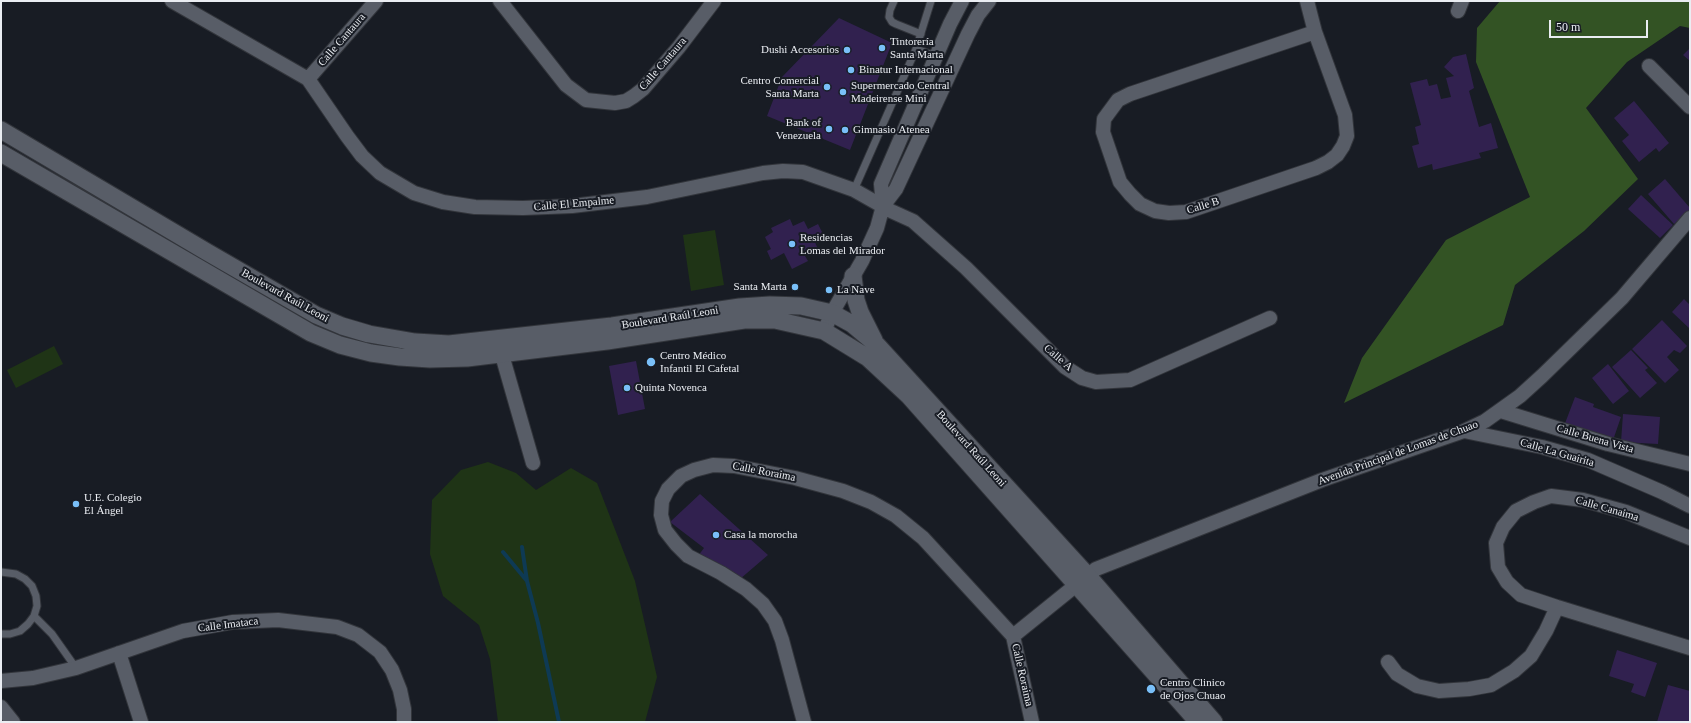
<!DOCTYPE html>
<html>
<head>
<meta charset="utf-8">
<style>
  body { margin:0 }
  #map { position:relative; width:1691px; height:723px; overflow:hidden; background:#181c24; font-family:Georgia,serif }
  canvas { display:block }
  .frame { position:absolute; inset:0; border:2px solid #eaedf2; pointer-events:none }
  .scale { position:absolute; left:1549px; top:20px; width:99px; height:18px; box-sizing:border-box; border:2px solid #eaedf2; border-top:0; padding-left:5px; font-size:12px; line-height:14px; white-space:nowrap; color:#eaedf2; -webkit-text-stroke:3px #181c24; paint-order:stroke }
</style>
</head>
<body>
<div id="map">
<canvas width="1691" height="723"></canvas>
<div class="frame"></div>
<div class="scale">50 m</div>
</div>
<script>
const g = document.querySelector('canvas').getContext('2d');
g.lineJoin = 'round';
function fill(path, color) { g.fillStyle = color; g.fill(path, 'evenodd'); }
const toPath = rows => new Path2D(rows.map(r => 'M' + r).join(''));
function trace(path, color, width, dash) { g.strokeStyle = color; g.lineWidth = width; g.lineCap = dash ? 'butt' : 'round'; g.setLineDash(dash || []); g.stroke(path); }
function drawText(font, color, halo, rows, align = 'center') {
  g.font = font + ' Georgia,serif'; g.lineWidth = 4; g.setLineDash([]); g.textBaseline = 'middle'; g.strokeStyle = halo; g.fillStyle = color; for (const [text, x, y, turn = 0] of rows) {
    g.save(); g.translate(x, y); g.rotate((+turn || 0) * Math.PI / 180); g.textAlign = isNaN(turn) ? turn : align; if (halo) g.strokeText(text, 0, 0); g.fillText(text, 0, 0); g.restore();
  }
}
const green = toPath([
  [715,230,724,285,691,291,683,235],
  [54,346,63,364,16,388,7,370],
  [488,462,516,473,536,490,571,468,597,483,635,581,657,677,645,722,498,722,490,659,479,625,443,596,430,554,432,500,461,470]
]);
const forest = toPath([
  [1500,1,1690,1,1690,28,1680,26,1627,62,1586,108,1638,179,1584,231,1515,285,1503,325,1344,403,1362,358,1446,240,1530,197,1476,62,1477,28]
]);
const stream = toPath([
  [522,547,527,581,538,623,559,722],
  [503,552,527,581]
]);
const building = toPath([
  [839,18,892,43,850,150,767,116,782,77],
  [1690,48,1690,61,1683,55],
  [1466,54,1474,88,1469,91,1479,127,1491,123,1498,148,1479,153,1481,158,1433,170,1432,164,1418,168,1412,146,1419,144,1415,127,1421,125,1410,83,1427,79,1429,86,1437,84,1441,99,1451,97,1446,78,1454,76,1444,67,1453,57],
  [1634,101,1669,143,1659,152,1656,148,1639,162,1622,141,1629,135,1614,118],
  [1665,179,1690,208,1690,211,1674,224,1648,194],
  [1641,195,1673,225,1660,238,1628,209],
  [790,219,793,226,804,221,808,229,818,224,823,234,813,238,818,249,805,256,808,261,792,269,784,253,771,260,767,251,771,249,765,237,773,232,771,228],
  [1684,299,1690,305,1690,329,1672,312],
  [1662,320,1687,346,1680,353,1674,350,1667,357,1679,370,1665,383,1632,349],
  [1631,350,1648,368,1645,370,1657,383,1640,398,1612,367],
  [636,361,645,409,618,415,609,366],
  [1608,364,1629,391,1613,404,1592,378],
  [1575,397,1594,404,1593,407,1621,417,1612,443,1564,426],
  [1623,414,1660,417,1658,444,1621,442],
  [700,494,768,555,740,579,698,556,704,548,670,522],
  [1617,650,1657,663,1645,697,1631,692,1634,684,1609,676],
  [1668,685,1690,691,1690,722,1657,722]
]);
const service = toPath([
  [894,1,890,10,889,17,892,22,896,24,921,34],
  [916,49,936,56],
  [854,190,916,49,931,1],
  [1,572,16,574,25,579,32,586,36,596,37,606,34,616,28,624,20,631,10,634,1,634],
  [34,616,52,634,76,668]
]);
const minor = toPath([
  [172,1,308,79,347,136,362,156,380,173,414,193,443,202,475,207,523,208,572,206,647,197,763,173,783,171,803,172,854,190,891,211,913,221,966,268,1065,367,1082,378,1096,382,1130,380,1270,318],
  [500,1,566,85,586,100,615,103,626,101,634,96,643,89,679,47,714,1],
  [1307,1,1315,32],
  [1458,11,1462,1],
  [1315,32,1345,115,1347,136,1343,146,1337,155,1328,162,1316,168,1186,212,1169,213,1155,211,1140,204,1130,194,1120,182,1103,132,1104,119,1118,100,1130,94,1315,32],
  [1649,66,1690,107],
  [308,79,376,1],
  [883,206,881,184,950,24,962,1],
  [824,331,832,313,862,261,877,228,883,206,896,189,968,34,978,15,989,1],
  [502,355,533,463],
  [1501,411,1608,444,1690,464],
  [1464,431,1542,447,1588,460,1662,492,1690,506],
  [1690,538,1626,512,1583,500,1551,496,1534,502,1516,511,1503,527,1496,543,1498,567,1507,582,1521,595,1557,607,1690,648],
  [1013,636,1096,569,1322,480,1464,431,1485,421,1520,396,1542,376,1622,298,1690,218],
  [119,653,141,722],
  [1388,662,1397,674,1417,686,1439,691,1469,689,1491,685,1514,671,1531,656,1546,631,1557,607],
  [1,681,33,678,76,668,183,631,233,622,278,620,337,627,358,635,380,652,392,670,400,690,404,709,404,722],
  [1,707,13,722],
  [804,722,782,640,775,621,763,604,746,589,721,573,688,556,676,544,665,530,661,515,662,501,668,489,681,476,694,470,713,465,734,466,795,478,843,491,871,502,896,516,923,538,1013,636,1032,722]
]);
const tertiary = toPath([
  [1,130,207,252,316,315,342,326,369,334,415,342,449,344,612,326,740,307,770,305,801,306,832,313,852,324,877,345,1088,576,1214,722],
  [1,153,311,333,340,345,371,353,400,357,430,359,467,358,607,341,744,320,775,320,824,331,868,358,909,396,1198,722],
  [853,276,856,300,860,312,874,340]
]);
const markers = [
  [882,48,4,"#79bff8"],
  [847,50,4,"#79bff8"],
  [851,70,4,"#79bff8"],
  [827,87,4,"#79bff8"],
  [843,92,4,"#79bff8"],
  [829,129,4,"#79bff8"],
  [845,130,4,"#79bff8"],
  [792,244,4,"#79bff8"],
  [795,287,4,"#79bff8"],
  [829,290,4,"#79bff8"],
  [651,362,5,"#79bff8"],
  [627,388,4,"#79bff8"],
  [76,504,4,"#79bff8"],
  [716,535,4,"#79bff8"],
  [1151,689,5,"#79bff8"]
];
const streetNames = [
  ["Calle Cantaura",342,40,-49],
  ["Calle Cantaura",663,64,-49],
  ["Calle El Empalme",574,204,-5],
  ["Calle B",1203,206,-17],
  ["Boulevard Raúl Leoni",285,296,29],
  ["Boulevard Raúl Leoni",670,318,-9],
  ["Calle A",1058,358,41],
  ["Calle Buena Vista",1595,439,16],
  ["Boulevard Raúl Leoni",971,449,48],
  ["Avenida Principal de Lomas de Chuao",1398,453,-20],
  ["Calle La Guairita",1557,453,16],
  ["Calle Roraima",764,472,11],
  ["Calle Canaima",1607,509,16],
  ["Calle Imataca",228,625,-7],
  ["Calle Roraima",1022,675,77]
];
const poiNames = [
  ["Tintorería",890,42],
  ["Santa Marta",890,55],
  ["Dushi Accesorios",839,50,"right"],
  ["Binatur Internacional",859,70],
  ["Centro Comercial",819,81,"right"],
  ["Santa Marta",819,94,"right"],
  ["Supermercado Central",851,86],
  ["Madeirense Mini",851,99],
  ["Bank of",821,123,"right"],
  ["Venezuela",821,136,"right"],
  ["Gimnasio Atenea",853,130],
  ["Residencias",800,238],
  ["Lomas del Mirador",800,251],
  ["Santa Marta",787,287,"right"],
  ["La Nave",837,290],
  ["Centro Médico",660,356],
  ["Infantil El Cafetal",660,369],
  ["Quinta Novenca",635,388],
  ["U.E. Colegio",84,498],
  ["El Ángel",84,511],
  ["Casa la morocha",724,535],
  ["Centro Clinico",1160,683],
  ["de Ojos Chuao",1160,696]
];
fill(green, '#1f3416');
fill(forest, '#335324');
trace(stream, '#0e3a54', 4);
fill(building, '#31214f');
trace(service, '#32353b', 9);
trace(minor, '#32353b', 16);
trace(tertiary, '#32353b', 19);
trace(service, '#585d67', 7);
trace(minor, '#585d67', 14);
trace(tertiary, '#585d67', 17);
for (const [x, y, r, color] of markers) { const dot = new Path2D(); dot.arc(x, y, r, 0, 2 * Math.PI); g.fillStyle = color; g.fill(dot); trace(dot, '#181c24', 1.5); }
drawText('11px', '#eaedf2', '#181c24', streetNames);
drawText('11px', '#eaedf2', '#181c24', poiNames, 'left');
</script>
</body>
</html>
